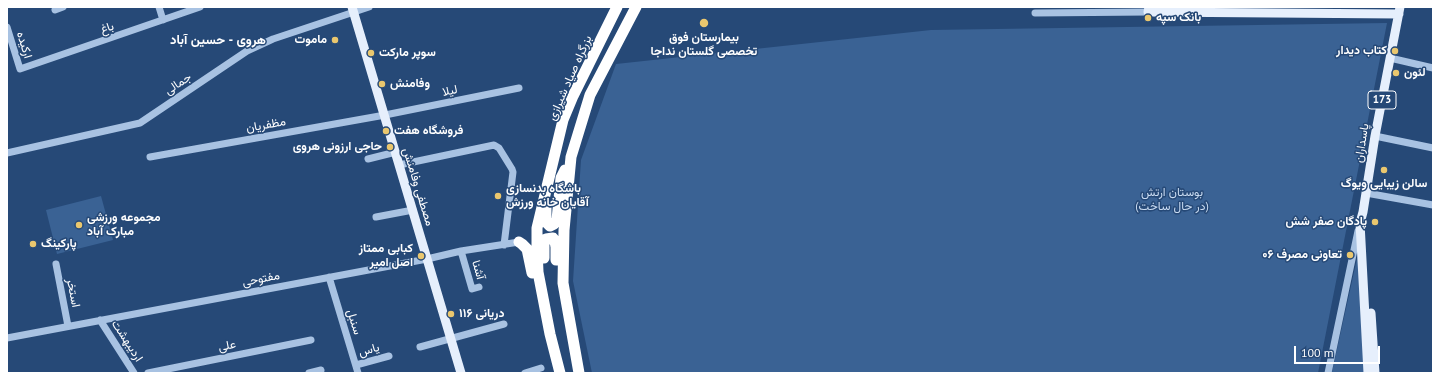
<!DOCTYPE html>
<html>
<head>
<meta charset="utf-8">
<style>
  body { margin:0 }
  #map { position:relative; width:1440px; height:380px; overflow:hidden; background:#264977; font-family:"PT Sans",sans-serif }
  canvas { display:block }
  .frame { position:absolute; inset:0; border:8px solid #fff; pointer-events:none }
  .scale { position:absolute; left:1294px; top:346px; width:86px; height:18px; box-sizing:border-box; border:2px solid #fff; border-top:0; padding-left:5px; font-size:12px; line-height:14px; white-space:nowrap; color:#fff; -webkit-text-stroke:3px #264977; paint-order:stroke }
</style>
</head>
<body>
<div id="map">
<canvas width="1440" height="380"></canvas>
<div class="frame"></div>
<div class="scale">100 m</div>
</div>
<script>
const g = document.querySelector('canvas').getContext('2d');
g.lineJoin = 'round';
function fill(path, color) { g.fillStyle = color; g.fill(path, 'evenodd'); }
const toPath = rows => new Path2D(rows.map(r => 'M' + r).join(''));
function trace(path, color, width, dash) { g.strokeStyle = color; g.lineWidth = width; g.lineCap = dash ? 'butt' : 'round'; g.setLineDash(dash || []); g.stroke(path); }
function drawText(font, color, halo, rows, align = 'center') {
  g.font = font + ' "PT Sans",Vazirmatn,sans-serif'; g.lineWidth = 3; g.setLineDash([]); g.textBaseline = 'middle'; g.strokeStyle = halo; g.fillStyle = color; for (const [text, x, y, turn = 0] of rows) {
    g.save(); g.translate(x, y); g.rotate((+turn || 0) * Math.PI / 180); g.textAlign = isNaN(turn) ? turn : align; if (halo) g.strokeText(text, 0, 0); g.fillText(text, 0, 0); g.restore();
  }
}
const green = toPath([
  [1387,23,1318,373,592,373,573,281,581,160,616,64,931,30],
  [101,196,113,240,57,254,46,210],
  [1358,254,1366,373,1332,373,1332,372]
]);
const minor = toPath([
  [159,7,163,20],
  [55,10,63,7],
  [1035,13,1148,12],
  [7,27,20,69,200,7],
  [1390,58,1433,68],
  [1375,136,1433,148],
  [7,153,140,123,247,51,273,39,369,7],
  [150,157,385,115,519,88],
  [368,159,396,152],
  [399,165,494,145,499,148,512,169,513,172,504,245],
  [1366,193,1433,205],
  [376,217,413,210],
  [461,251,472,289,479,287],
  [56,264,68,326],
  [329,277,358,373],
  [100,320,134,373],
  [7,338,427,259,461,251,519,242],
  [420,347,504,324],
  [356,365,389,356],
  [148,373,311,340],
  [309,373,321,370],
  [525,373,541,368],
  [1328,373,1358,231]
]);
const major = toPath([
  [352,7,461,373],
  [1149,7,1148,12,1399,14],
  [1371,313,1375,373],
  [1368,373,1360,223,1363,212,1375,136,1400,7]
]);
const highway = toPath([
  [546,208,546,222,550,226,554,224,557,220,561,178,565,170],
  [519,242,522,244,527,249,532,273],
  [544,258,544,244,546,239,553,238,555,241,556,247,556,260],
  [560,373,550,334,538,272,537,249,537,228,563,120,573,96,617,7],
  [579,373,563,283,564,230,571,157,590,95,636,7]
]);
const markers = [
  [1148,18,4,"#eac76e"],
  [704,23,5,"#eac76e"],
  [335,40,4,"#eac76e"],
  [1395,51,4,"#eac76e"],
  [371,53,4,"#eac76e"],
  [1396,73,4,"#eac76e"],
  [382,84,4,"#eac76e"],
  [386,131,4,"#eac76e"],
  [390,147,4,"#eac76e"],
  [1384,170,4,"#eac76e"],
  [498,196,4,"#eac76e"],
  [1375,222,4,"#eac76e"],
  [79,225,4,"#eac76e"],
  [33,244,4,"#eac76e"],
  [1350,255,4,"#eac76e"],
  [421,256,4,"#eac76e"],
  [451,314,4,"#eac76e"]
];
const shields = [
  [1382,100,28]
];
const shieldNames = [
  ["173",1382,100]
];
const poiNames = [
  ["بانک سپه",1156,18],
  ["بیمارستان فوق",704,38,"center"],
  ["تخصصی گلستان نداجا",704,52,"center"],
  ["ماموت",327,40,"right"],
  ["کتاب دیدار",1387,51,"right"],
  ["سوپر مارکت",379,53],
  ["لئون",1404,73],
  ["وفامنش",390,84],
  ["فروشگاه هفت",394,131],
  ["حاجی ارزونی هروی",382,147,"right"],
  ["سالن زیبایی ویوگ",1384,184,"center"],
  ["باشگاه بدنسازی",506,189],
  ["آقایان خانه ورزش",506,203],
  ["مجموعه ورزشی",87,218],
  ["مبارک آباد",87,232],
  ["پادگان صفر شش",1367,222,"right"],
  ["پارکینگ",41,244],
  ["کبابی ممتاز",413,249,"right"],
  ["اصل امیر",413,263,"right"],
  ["تعاونی مصرف ۰۶",1342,255,"right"],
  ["دریانی ١١۶",459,314]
];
const streetNames = [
  ["باغ",107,28,-19],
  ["ارکیده",24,45,73],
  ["بزرگراه صیاد شیرازی",570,78,-66],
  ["جمالی",178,84,-34],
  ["لیلا",450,91,-12],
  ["مظفریان",266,125,-10],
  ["پاسداران",1362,143,-81],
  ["مصطفی وفامنش",418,187,73],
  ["آشنا",478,270,74],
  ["مفتوحی",261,279,-11],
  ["استخر",73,293,79],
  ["سنبل",354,322,73],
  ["اردیبهشت",127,341,57],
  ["علی",227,346,-11],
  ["یاس",369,350,-16]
];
const parkNames = [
  ["بوستان ارتش",1172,193],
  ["(در حال ساخت)",1172,207]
];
const neighbourhoodNames = [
  ["هروی - حسین آباد",218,40]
];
fill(green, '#3a6294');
trace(minor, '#a8c2e2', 7);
trace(major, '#e6effc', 9);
trace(highway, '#fff', 11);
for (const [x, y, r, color] of markers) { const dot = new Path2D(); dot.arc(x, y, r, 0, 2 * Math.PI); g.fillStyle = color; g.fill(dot); trace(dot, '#264977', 1.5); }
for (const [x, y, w] of shields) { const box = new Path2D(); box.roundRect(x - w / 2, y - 9, w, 18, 3); g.fillStyle = '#264977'; g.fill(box); trace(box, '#fff', 1); }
drawText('bold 11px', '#fff', null, shieldNames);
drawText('bold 12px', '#fff', '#264977', poiNames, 'left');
drawText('12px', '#fff', '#264977', streetNames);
drawText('12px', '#cadcf2', '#264977', parkNames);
drawText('bold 13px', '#fff', '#264977', neighbourhoodNames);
</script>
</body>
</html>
